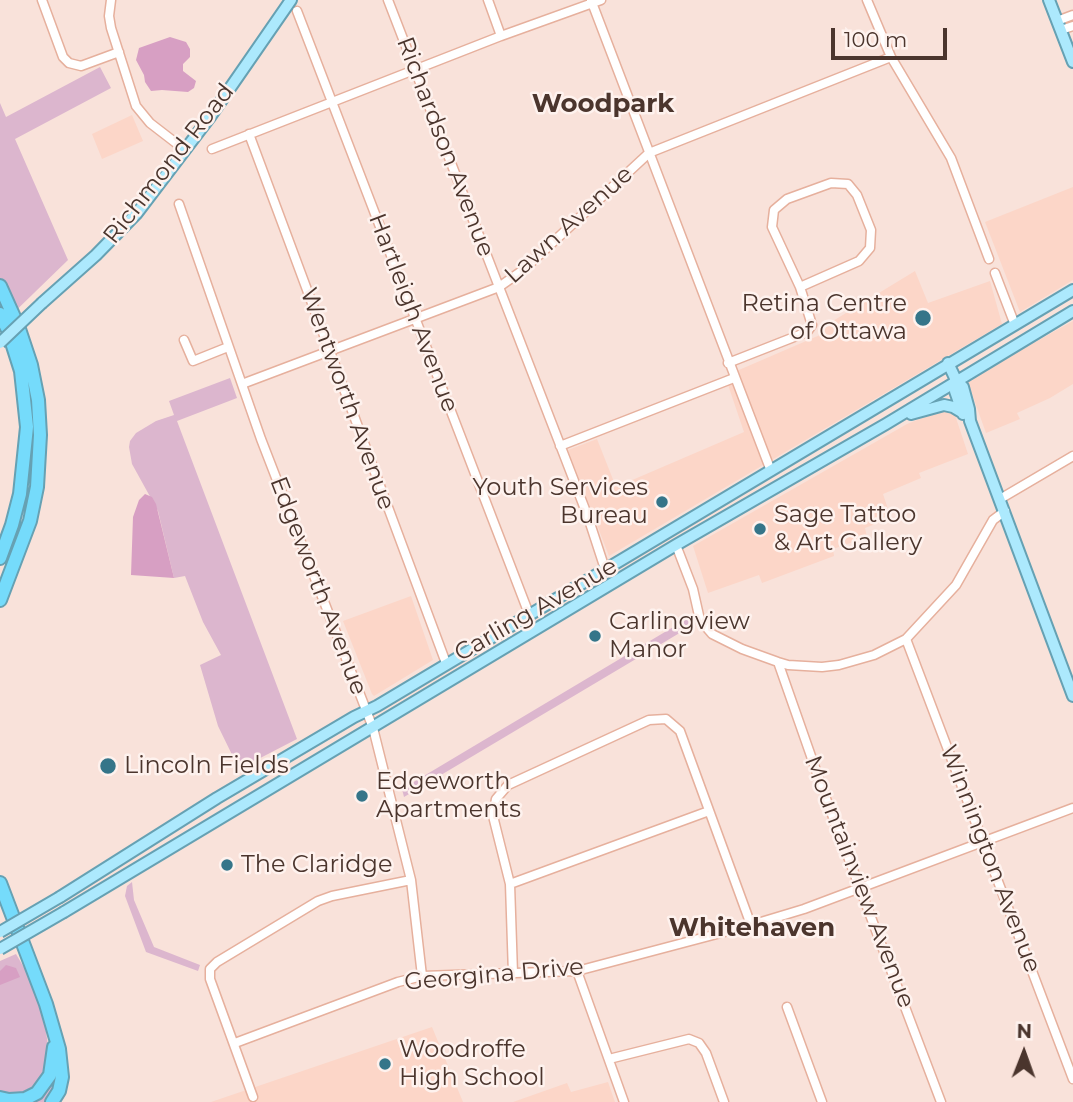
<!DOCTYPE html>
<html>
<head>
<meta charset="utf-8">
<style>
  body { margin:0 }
  #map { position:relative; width:1073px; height:1102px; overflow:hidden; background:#f9e2da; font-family:Montserrat,sans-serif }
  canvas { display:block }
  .north { position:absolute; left:989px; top:1018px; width:70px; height:70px; -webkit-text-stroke:5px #fef2ee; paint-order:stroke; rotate:1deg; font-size:19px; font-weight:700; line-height:28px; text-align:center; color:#4b352d }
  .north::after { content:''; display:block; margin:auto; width:24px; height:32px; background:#4b352d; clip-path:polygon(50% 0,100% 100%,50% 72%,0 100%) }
  .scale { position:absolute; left:831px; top:28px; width:116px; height:32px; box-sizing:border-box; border:4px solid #4b352d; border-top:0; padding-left:9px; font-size:21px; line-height:24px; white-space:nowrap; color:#4b352d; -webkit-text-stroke:5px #fef2ee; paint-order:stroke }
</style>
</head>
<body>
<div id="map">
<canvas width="1073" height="1102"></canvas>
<div class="north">N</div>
<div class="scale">100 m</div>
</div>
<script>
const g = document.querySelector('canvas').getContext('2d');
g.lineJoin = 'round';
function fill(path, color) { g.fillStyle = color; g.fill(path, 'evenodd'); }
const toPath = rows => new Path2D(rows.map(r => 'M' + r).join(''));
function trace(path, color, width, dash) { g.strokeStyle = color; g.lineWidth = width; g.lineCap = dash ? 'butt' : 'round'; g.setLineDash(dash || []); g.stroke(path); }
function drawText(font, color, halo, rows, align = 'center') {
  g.font = font + ' Montserrat,sans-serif'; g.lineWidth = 5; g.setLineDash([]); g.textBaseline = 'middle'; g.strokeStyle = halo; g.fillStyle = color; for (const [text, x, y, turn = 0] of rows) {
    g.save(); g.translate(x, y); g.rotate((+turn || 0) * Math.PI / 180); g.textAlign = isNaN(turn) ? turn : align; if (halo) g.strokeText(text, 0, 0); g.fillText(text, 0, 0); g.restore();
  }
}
const built = toPath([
  [132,115,143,141,102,159,92,134],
  [1073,187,1073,280,1020,312,985,222],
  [915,271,928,303,990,281,1002,324,609,556,568,450,597,439,616,487,744,432,725,376,820,335,823,327],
  [1073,321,1073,384,1050,398,1017,413,1020,419,986,433,967,380],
  [941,411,949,411,955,415,968,454,919,473,921,478,883,494,891,518,865,528,867,537,833,549,834,556,762,583,759,575,708,593,693,546,907,424],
  [411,596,433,660,374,696,372,694,343,621],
  [432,1027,463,1102,211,1102],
  [608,1082,615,1102,513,1102,567,1083,571,1092]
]);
const green = toPath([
  [100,67,111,88,15,139,68,260,0,326,0,103,6,117],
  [230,378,237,398,177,421,297,739,239,769,218,726,200,665,221,655,203,622,185,576,174,578,158,511,132,464,129,447,130,441,136,433,156,421,174,415,169,401],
  [690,617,693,625,404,797,402,789],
  [132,882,134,900,154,947,200,965,198,971,146,952,125,896,127,886],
  [16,954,32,981,44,1018,48,1045,57,1076,51,1095,44,1102,0,1102,0,961]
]);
const forest = toPath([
  [170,37,186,42,190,49,190,57,183,64,183,71,196,81,194,88,188,92,162,90,151,91,145,82,144,75,136,60,139,48],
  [145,494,152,497,156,504,174,578,131,575,133,517,139,500],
  [6,965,16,968,20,977,0,985,0,971]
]);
const minor = toPath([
  [42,0,63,57,69,63,81,66,119,52],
  [111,0,109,16,111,28,136,106,150,123,185,150],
  [388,0,588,517,605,569],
  [488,0,501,36],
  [591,0,771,471],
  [867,0,891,57,951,158,989,259],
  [297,11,529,614],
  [1057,21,1073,15],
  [1061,30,1073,26],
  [249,134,446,663],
  [212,149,501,36,601,0],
  [179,204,261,439,373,728,411,880,422,976],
  [995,273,1015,325],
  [184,340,193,361,228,347],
  [728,363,807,332,812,325,800,287,772,227,774,210,787,199,831,183,848,184,857,195,871,230,870,248,859,261,800,287],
  [242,384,499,287,523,270,649,153,891,57],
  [560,446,734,378],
  [1000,499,1073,456],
  [676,545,693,589,700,620,712,634,742,649,778,662,788,665,822,667,839,665,874,655,906,639,956,585,993,520,1005,511],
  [906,639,1073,1079],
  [778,662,825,796,941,1102],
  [510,884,709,811],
  [577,971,624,1102],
  [513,974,510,884,493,816,496,799,508,785,649,720,666,719,680,731,751,925],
  [787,1007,822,1102],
  [235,1043,398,982,422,976,577,971,751,925,804,909,1073,808],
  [609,1059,689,1039,699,1043,706,1053,724,1102],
  [253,1097,210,979,210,969,217,962,318,901,332,896,411,880]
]);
const major = toPath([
  [1049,0,1073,62],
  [42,303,96,255,137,213,210,117,291,0],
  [948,363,956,380,963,387,969,409,970,421,1073,696],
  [956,380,955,391,963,414],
  [911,414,944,405,953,407,963,413],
  [60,897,217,798,354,717,377,706,1073,290],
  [64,912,676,545,886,424,1073,311]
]);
const highway = toPath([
  [0,286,18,326,31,365,38,400,40,435,37,487,30,521,0,600],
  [0,314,8,330,21,371,27,427,20,494,12,525,0,558],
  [0,883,46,1004,59,1049,62,1077,59,1091,52,1102],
  [0,1098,9,1100,25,1099,37,1093,50,1075,54,1047]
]);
const majorBridge = toPath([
  [0,343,42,303],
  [0,932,60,897],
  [0,949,64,912]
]);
const markers = [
  [923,318,9,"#357589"],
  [662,502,7,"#357589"],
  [760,529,7,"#357589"],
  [595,636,7,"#357589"],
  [108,766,9,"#357589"],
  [362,796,7,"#357589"],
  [227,865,7,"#357589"],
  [385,1064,7,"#357589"]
];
const streetNames = [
  ["Richardson Avenue",445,147,69],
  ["Richmond Road",169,164,-52],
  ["Lawn Avenue",569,225,-42],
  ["Hartleigh Avenue",413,313,69],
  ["Wentworth Avenue",347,399,70],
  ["Edgeworth Avenue",318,586,69],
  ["Carling Avenue",536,610,-30],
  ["Winnington Avenue",990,859,69],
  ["Mountainview Avenue",859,882,69],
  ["Georgina Drive",494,975,-5]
];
const poiNames = [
  ["Retina Centre",907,304,"right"],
  ["of Ottawa",907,332,"right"],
  ["Youth Services",648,488,"right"],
  ["Bureau",648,516,"right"],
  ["Sage Tattoo",774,515],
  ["& Art Gallery",774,543],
  ["Carlingview",609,622],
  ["Manor",609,650],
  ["Lincoln Fields",124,766],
  ["Edgeworth",376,782],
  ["Apartments",376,810],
  ["The Claridge",241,865],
  ["Woodroffe",399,1050],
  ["High School",399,1078]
];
const neighbourhoodNames = [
  ["Woodpark",603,104],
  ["Whitehaven",752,928]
];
fill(built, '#fcd6c8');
fill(green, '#dcb6ce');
fill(forest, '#d79fc3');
trace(minor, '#e6b09d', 11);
trace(major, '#66a1b3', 14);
trace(highway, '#66a1b3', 16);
trace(minor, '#fff', 8);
trace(major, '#ace9fd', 10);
trace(highway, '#75dbfb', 12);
trace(majorBridge, '#66a1b3', 14, []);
trace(majorBridge, '#ace9fd', 10);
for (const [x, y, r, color] of markers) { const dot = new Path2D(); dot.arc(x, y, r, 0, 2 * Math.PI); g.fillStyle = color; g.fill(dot); trace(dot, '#fef2ee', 2.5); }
drawText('24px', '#4b352d', '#fef2ee', streetNames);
drawText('24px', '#4b352d', '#fef2ee', poiNames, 'left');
drawText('bold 26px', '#4b352d', '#fef2ee', neighbourhoodNames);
</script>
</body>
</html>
